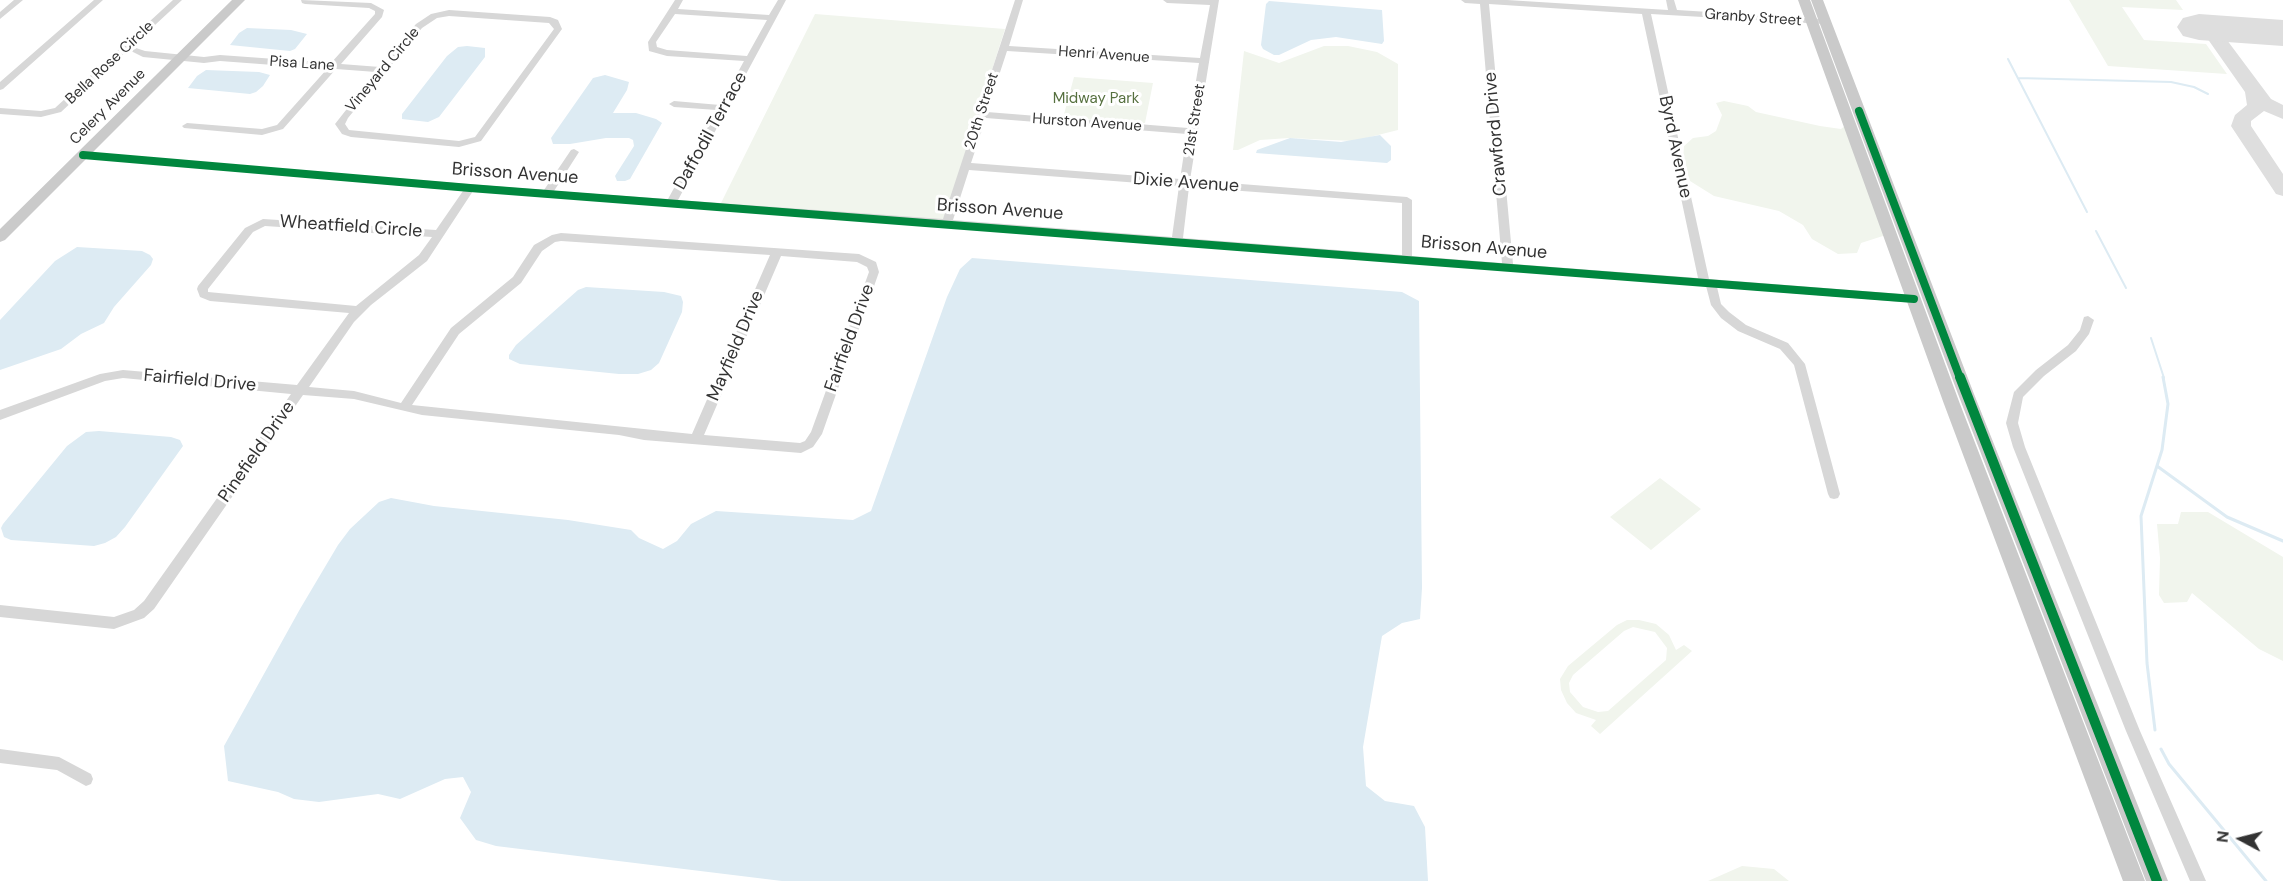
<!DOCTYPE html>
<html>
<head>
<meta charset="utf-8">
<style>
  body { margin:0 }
  #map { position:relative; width:2283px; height:881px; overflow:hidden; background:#fff; font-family:"DM Sans",sans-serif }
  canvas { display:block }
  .north { position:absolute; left:2211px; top:809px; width:60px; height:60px; -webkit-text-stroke:4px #fff; paint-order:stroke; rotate:277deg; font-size:16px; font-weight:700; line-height:24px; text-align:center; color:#333 }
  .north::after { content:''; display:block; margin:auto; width:21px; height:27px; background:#333; clip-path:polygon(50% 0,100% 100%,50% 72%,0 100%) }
</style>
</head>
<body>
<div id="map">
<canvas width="2283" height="881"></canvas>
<div class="north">N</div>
</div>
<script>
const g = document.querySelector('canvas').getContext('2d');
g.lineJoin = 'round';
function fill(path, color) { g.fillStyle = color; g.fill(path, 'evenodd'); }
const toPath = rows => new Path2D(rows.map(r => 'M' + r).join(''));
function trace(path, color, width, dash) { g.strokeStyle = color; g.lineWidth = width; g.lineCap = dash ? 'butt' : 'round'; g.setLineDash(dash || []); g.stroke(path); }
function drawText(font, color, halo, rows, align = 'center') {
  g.font = font + ' "DM Sans",sans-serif'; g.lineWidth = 6; g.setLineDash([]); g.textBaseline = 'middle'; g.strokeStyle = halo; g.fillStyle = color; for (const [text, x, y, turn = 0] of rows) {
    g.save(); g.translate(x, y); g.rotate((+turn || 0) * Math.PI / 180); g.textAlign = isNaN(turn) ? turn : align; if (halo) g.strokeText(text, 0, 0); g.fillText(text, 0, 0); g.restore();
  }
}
const green = toPath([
  [2069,0,2176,0,2183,10,2122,7,2144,40,2206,44,2227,74,2108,66],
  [815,14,1005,29,944,220,721,203],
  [1324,46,1348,46,1377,52,1398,64,1398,130,1354,141,1289,138,1260,140,1238,150,1233,150,1244,51,1279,63],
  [1074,77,1153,83,1145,123,1063,118],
  [1724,101,1748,106,1756,112,1820,126,1841,129,1846,125,1886,235,1861,243,1857,253,1838,254,1812,239,1803,225,1779,211,1714,196,1690,181,1683,160,1684,146,1693,138,1708,136,1716,131,1722,115,1716,103],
  [1660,478,1701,509,1651,550,1610,517],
  [2181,512,2208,512,2283,557,2283,661,2259,649,2192,593,2187,602,2164,603,2159,595,2160,558,2157,524,2178,524],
  [1627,620,1639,620,1656,624,1669,635,1676,650,1684,645,1692,651,1600,734,1591,726,1596,720,1576,713,1567,703,1561,690,1560,679,1568,666,1617,625],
  [1633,627,1655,632,1667,648,1666,660,1608,711,1598,712,1583,707,1570,692,1569,683,1573,675,1624,631],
  [1742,866,1774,869,1789,881,1708,881]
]);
const water = toPath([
  [1269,1,1382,10,1384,41,1382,44,1336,37,1311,40,1279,55,1274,55,1263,49,1261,45,1266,4],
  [247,28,291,30,307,34,295,49,290,51,230,45,239,33],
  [467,46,485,48,485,57,439,117,428,122,402,119,402,114,447,56,458,47],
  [206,70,259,72,270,75,263,86,256,92,250,94,188,88,197,76],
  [605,75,629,82,627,90,613,113,636,113,656,119,662,123,630,179,625,181,617,181,615,176,634,146,633,140,629,138,606,138,570,144,553,144,551,138,593,78],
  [1380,135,1391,146,1391,160,1387,163,1256,153,1257,150,1290,138,1341,142],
  [77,247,142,251,150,255,153,259,151,265,114,307,104,323,81,334,61,349,0,370,0,320,55,261],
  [972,258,1402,292,1419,301,1422,588,1420,619,1402,623,1382,636,1363,747,1366,786,1385,801,1414,806,1425,827,1428,881,782,881,496,846,476,840,460,818,471,792,463,777,445,779,400,799,378,794,319,802,294,799,278,792,228,781,224,746,300,609,338,545,350,529,379,502,391,498,434,506,568,520,631,530,639,538,663,549,677,541,691,524,716,511,853,520,871,511,947,297,960,269],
  [586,287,664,292,681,296,683,302,682,312,659,363,651,370,638,374,619,374,520,364,509,359,509,355,516,345,578,290],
  [99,431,171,437,180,440,183,446,125,527,116,537,105,543,94,546,11,540,4,537,1,528,3,524,67,446,86,432]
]);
const streamFar1 = toPath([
  [2008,59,2087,212],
  [2018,78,2171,82,2194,87,2208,94],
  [2096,231,2126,288],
  [2151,338,2164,378]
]);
const stream = toPath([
  [2157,466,2227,517,2283,541],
  [2155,730,2147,663,2141,516,2162,450,2168,404,2163,377],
  [2161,749,2169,764,2266,881]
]);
const taxiway = toPath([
  [2209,23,2215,24,2271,99,2283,105,2283,119,2264,111,2251,121,2251,126,2283,174,2283,196,2276,194,2231,126,2235,115,2247,105,2245,92,2200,28,2203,24,2209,23]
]);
const runway = toPath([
  [2199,14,2283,20,2283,46,2199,40,2183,36,2177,27,2183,18,2199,14]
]);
const minor = toPath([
  [14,0,23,0,0,19,0,12,14,0],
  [94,0,103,0,3,89,0,90,0,82,94,0],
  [173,0,182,0,61,112,41,117,0,114,0,108,41,111,55,108,173,0],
  [301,0,371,3,384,10,382,17,341,64,380,67,416,24,431,14,449,10,550,17,558,20,562,29,481,141,459,147,351,137,342,134,335,124,376,72,336,69,283,129,262,135,184,128,182,126,187,123,262,129,277,125,327,69,220,61,204,63,143,57,131,51,136,48,145,51,204,57,220,55,331,63,375,14,375,11,369,8,305,4,302,3,301,0],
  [449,16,549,23,554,29,475,137,459,141,349,130,345,124,348,118,422,28,437,18,449,16],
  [675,0,683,0,678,9,769,15,778,0,786,0,678,200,943,219,1015,0,1023,0,1009,46,1200,58,1210,5,1167,3,1163,0,1219,0,1190,180,1407,197,1412,200,1412,256,1502,263,1480,4,1465,3,1461,0,1507,0,1668,10,1666,0,1674,0,1677,10,1821,19,1824,20,1824,24,1651,14,1709,279,1914,295,1919,299,1914,303,1717,287,1721,304,1729,312,1746,325,1788,343,1805,364,1840,494,1838,498,1834,499,1830,498,1828,494,1794,365,1780,349,1738,331,1721,318,1711,305,1706,286,947,226,473,191,427,261,371,305,354,322,309,387,354,391,401,403,451,328,513,277,534,245,552,235,561,233,859,254,876,262,879,272,822,434,813,447,801,453,644,440,619,435,422,415,354,399,303,395,154,609,144,618,114,629,0,617,0,605,114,617,134,610,144,601,291,394,123,378,105,381,0,420,0,410,100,374,123,370,297,385,349,313,210,301,200,297,197,289,198,286,245,228,263,219,436,230,463,191,83,158,78,155,80,153,544,190,571,150,574,149,579,152,554,191,668,199,717,110,674,107,669,104,674,101,720,105,744,61,667,56,649,51,648,42,675,0],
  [1489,4,1642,14,1698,278,1513,264,1489,4],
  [675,14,767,20,747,56,667,50,657,47,656,42,675,14],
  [1007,51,1199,63,1188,128,987,112,1007,51],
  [986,118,1187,134,1180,179,971,163,986,118],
  [969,170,1179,186,1172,237,953,220,969,170],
  [1189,187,1402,203,1402,255,1183,238,1189,187],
  [265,226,432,237,419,255,356,306,208,292,208,289,253,232,265,226],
  [561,241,770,255,692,434,412,405,459,334,521,283,542,251,555,242,561,241],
  [781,256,857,262,867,267,869,272,811,432,805,441,800,443,704,435,781,256],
  [2088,316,2094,320,2089,334,2076,351,2044,376,2023,397,2018,423,2025,447,2140,731,2206,881,2190,881,2126,731,2013,447,2006,423,2014,392,2036,370,2068,345,2080,330,2084,317,2088,316],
  [0,749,59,757,91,774,93,779,91,784,86,786,57,770,0,763,0,749]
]);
const major = toPath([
  [232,0,245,0,5,240,0,242,0,229,232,0],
  [1798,0,1810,0,1960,404,2145,881,2123,881,1944,404,1798,0],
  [1811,0,1823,0,1974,394,2168,881,2146,881,1958,394,1811,0]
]);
const cyclewayFar1 = toPath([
  [1859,111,1960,378],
  [83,155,470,188,1914,299]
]);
const cycleway = toPath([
  [1960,377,2157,881]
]);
const farStreetnames = [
  ["Granby Street",1753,18,4],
  ["Henri Avenue",1104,55,4],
  ["Bella Rose Circle",110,63,-43],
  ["Pisa Lane",302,64,4],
  ["Vineyard Circle",383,70,-50],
  ["Celery Avenue",108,107,-45],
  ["20th Street",982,111,-72],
  ["21st Street",1195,120,-81],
  ["Hurston Avenue",1087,123,4]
];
const farParknames = [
  ["Midway Park",1096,99]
];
const streetNames = [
  ["Daffodil Terrace",711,131,-61],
  ["Crawford Drive",1496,134,-95],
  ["Byrd Avenue",1675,147,78],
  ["Brisson Avenue",515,174,4],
  ["Dixie Avenue",1186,183,4],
  ["Brisson Avenue",1000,210,4],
  ["Wheatfield Circle",351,227,4],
  ["Brisson Avenue",1484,248,5],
  ["Fairfield Drive",850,338,-70],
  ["Mayfield Drive",736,346,-67],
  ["Fairfield Drive",200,381,5],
  ["Pinefield Drive",257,452,-55]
];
fill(green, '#f1f5ed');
fill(water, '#ddebf3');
trace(streamFar1, '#ddebf3', 2);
trace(stream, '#ddebf3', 3);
fill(taxiway, '#dedede');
fill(runway, '#dedede');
fill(minor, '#d7d7d7');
fill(major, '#cacaca');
trace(cyclewayFar1, '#00873e', 8);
trace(cycleway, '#00873e', 10);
drawText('15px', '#333', '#fff', farStreetnames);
drawText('15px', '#56703f', '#fff', farParknames);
drawText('18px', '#333', '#fff', streetNames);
</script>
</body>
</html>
